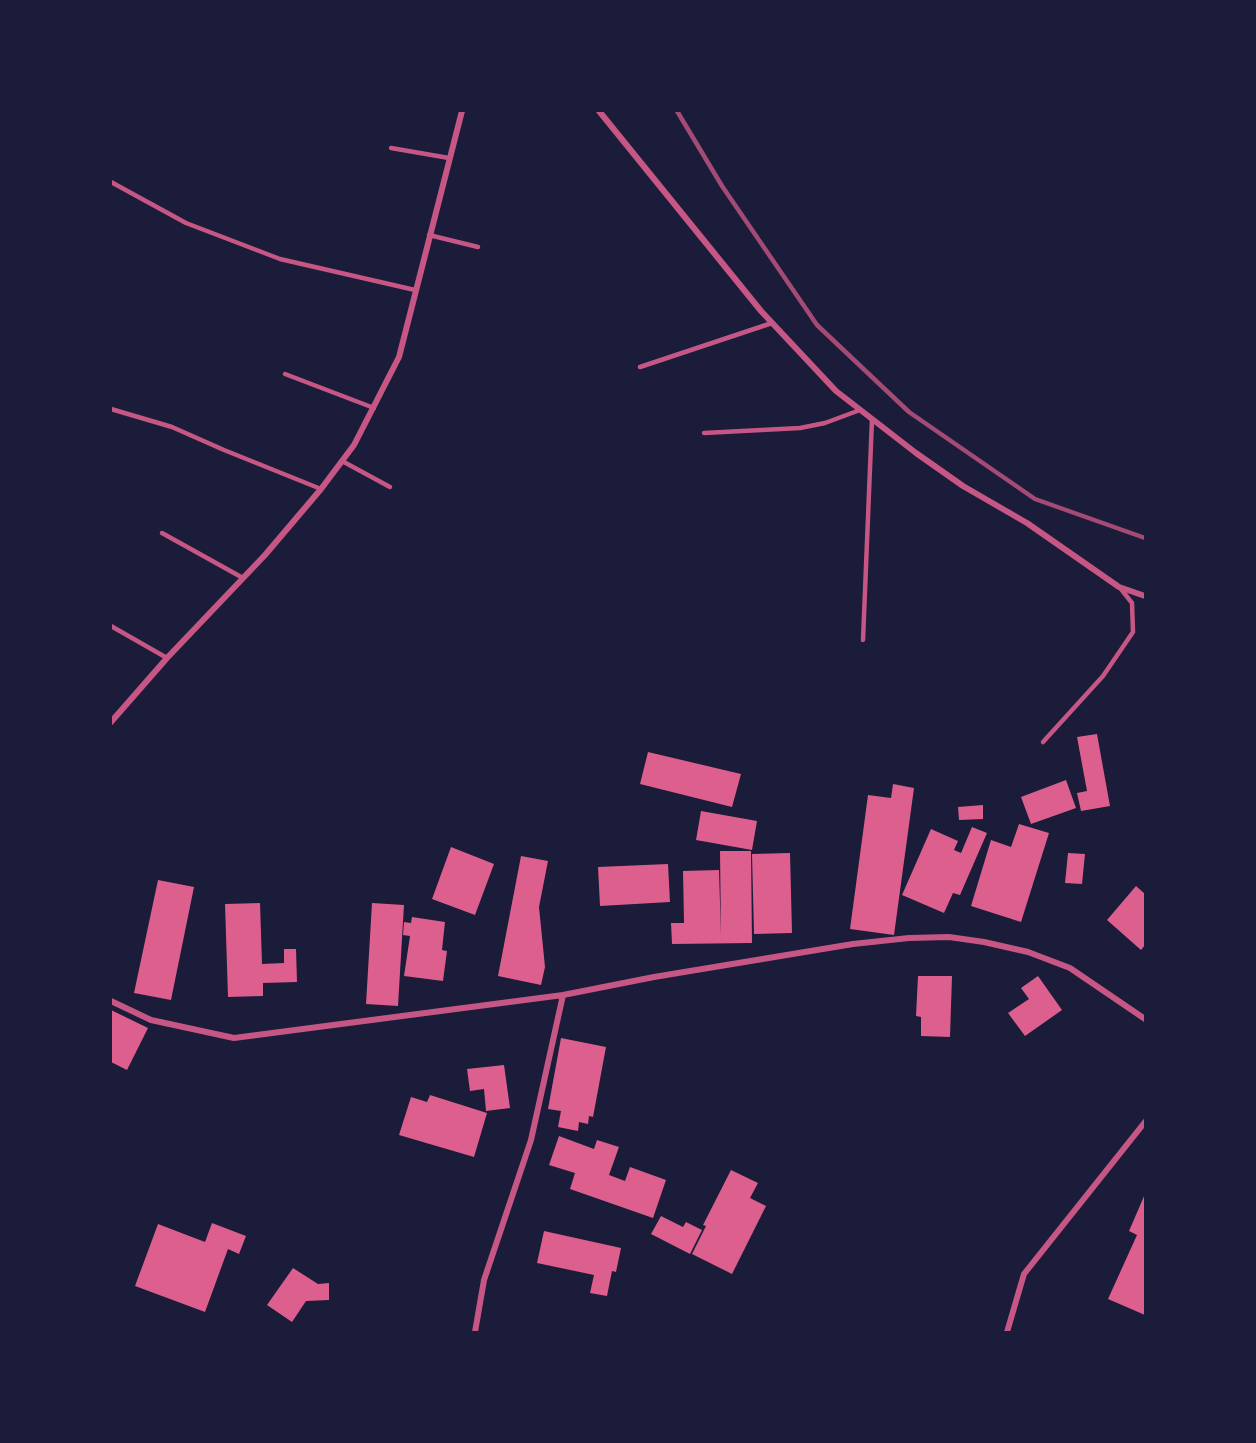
<!DOCTYPE html>
<html>
<head>
<meta charset="utf-8">
<style>
  body { margin:0 }
  #map { position:relative; width:1256px; height:1443px; overflow:hidden; background:#1b1b3a; font-family:Overpass,sans-serif }
  canvas { display:block }
  .frame { position:absolute; inset:0; border:112px solid #1b1b3a; pointer-events:none }
</style>
</head>
<body>
<div id="map">
<canvas width="1256" height="1443"></canvas>
<div class="frame"></div>
</div>
<script>
const g = document.querySelector('canvas').getContext('2d');
g.lineJoin = 'round';
function fill(path, color) { g.fillStyle = color; g.fill(path, 'evenodd'); }
const toPath = rows => new Path2D(rows.map(r => 'M' + r).join(''));
function trace(path, color, width, dash) { g.strokeStyle = color; g.lineWidth = width; g.lineCap = dash ? 'butt' : 'round'; g.setLineDash(dash || []); g.stroke(path); }
const building = toPath([
  [1097,734,1110,806,1081,811,1077,793,1087,791,1077,737],
  [648,752,741,774,732,807,640,784],
  [1066,780,1076,808,1031,824,1021,797],
  [893,784,914,788,894,935,850,929,868,795,891,798],
  [983,805,983,819,959,820,958,807],
  [701,811,757,821,752,850,696,840],
  [1019,824,1049,833,1021,922,971,906,991,840,1011,847],
  [972,827,987,833,960,895,953,893,944,913,902,895,931,829,958,841,954,850,961,853],
  [451,847,494,864,475,915,432,899],
  [720,851,751,851,752,943,672,944,671,923,684,923,683,871,719,870,721,936],
  [790,853,792,933,754,934,752,854],
  [1068,853,1085,854,1082,884,1065,883],
  [521,856,548,861,539,907,545,967,541,985,498,976],
  [668,864,670,902,600,906,598,867],
  [158,880,194,887,171,1000,134,993],
  [1136,886,1145,894,1145,945,1141,950,1107,920],
  [260,903,262,964,284,963,284,949,296,949,297,982,263,983,263,996,228,997,225,904],
  [372,903,404,905,398,1006,366,1004],
  [412,917,445,922,442,950,447,951,443,981,404,976,410,936,403,935,404,922,411,923],
  [918,976,952,976,950,1037,921,1036,921,1017,916,1016],
  [1038,976,1062,1010,1025,1036,1008,1013,1029,999,1021,988],
  [111,1010,148,1028,127,1070,111,1062],
  [561,1038,606,1047,593,1117,589,1116,588,1124,579,1122,578,1131,558,1127,561,1111,548,1109],
  [504,1065,510,1108,486,1111,484,1089,470,1091,467,1069],
  [430,1095,487,1113,474,1157,399,1135,411,1097,427,1102],
  [559,1136,594,1149,597,1140,619,1147,609,1175,625,1181,630,1167,666,1180,653,1218,570,1189,575,1173,549,1165],
  [731,1170,758,1183,750,1198,766,1206,732,1274,692,1254,706,1226,703,1225],
  [1145,1194,1145,1315,1108,1299,1137,1235,1129,1231],
  [661,1216,683,1227,686,1222,702,1230,690,1254,651,1234],
  [212,1223,246,1236,239,1254,228,1249,205,1312,135,1286,158,1224,205,1242],
  [544,1231,621,1248,616,1272,612,1271,607,1296,590,1293,594,1275,537,1263],
  [293,1268,318,1284,329,1283,329,1300,306,1301,292,1322,267,1305]
]);
const service = toPath([
  [391,148,449,158],
  [111,182,186,223,280,259,415,290],
  [429,235,478,247],
  [640,367,772,323],
  [285,374,374,408],
  [111,409,172,427,224,450,321,489],
  [704,433,800,428,825,423,860,410],
  [342,461,390,487],
  [162,533,243,578],
  [111,626,167,658],
  [863,640,872,419],
  [1043,742,1103,676,1133,632,1132,603,1121,589]
]);
const minor = toPath([
  [599,111,761,311,836,391,916,453,963,486,1027,523,1119,587,1145,596],
  [111,722,167,658,265,555,321,489,354,445,399,357,462,111],
  [111,1001,151,1020,234,1038,563,995,654,977,853,944,909,938,949,937,984,942,1028,952,1070,968,1145,1019],
  [475,1332,484,1280,531,1140,563,995],
  [1007,1332,1024,1274,1145,1122]
]);
const rail = toPath([
  [677,111,722,186,817,325,909,412,1035,499,1145,538]
]);
fill(building, '#dd5f8e');
trace(service, '#c65784', 4.5);
trace(minor, '#c65784', 6);
trace(rail, '#a44b75', 4.5);
</script>
</body>
</html>
